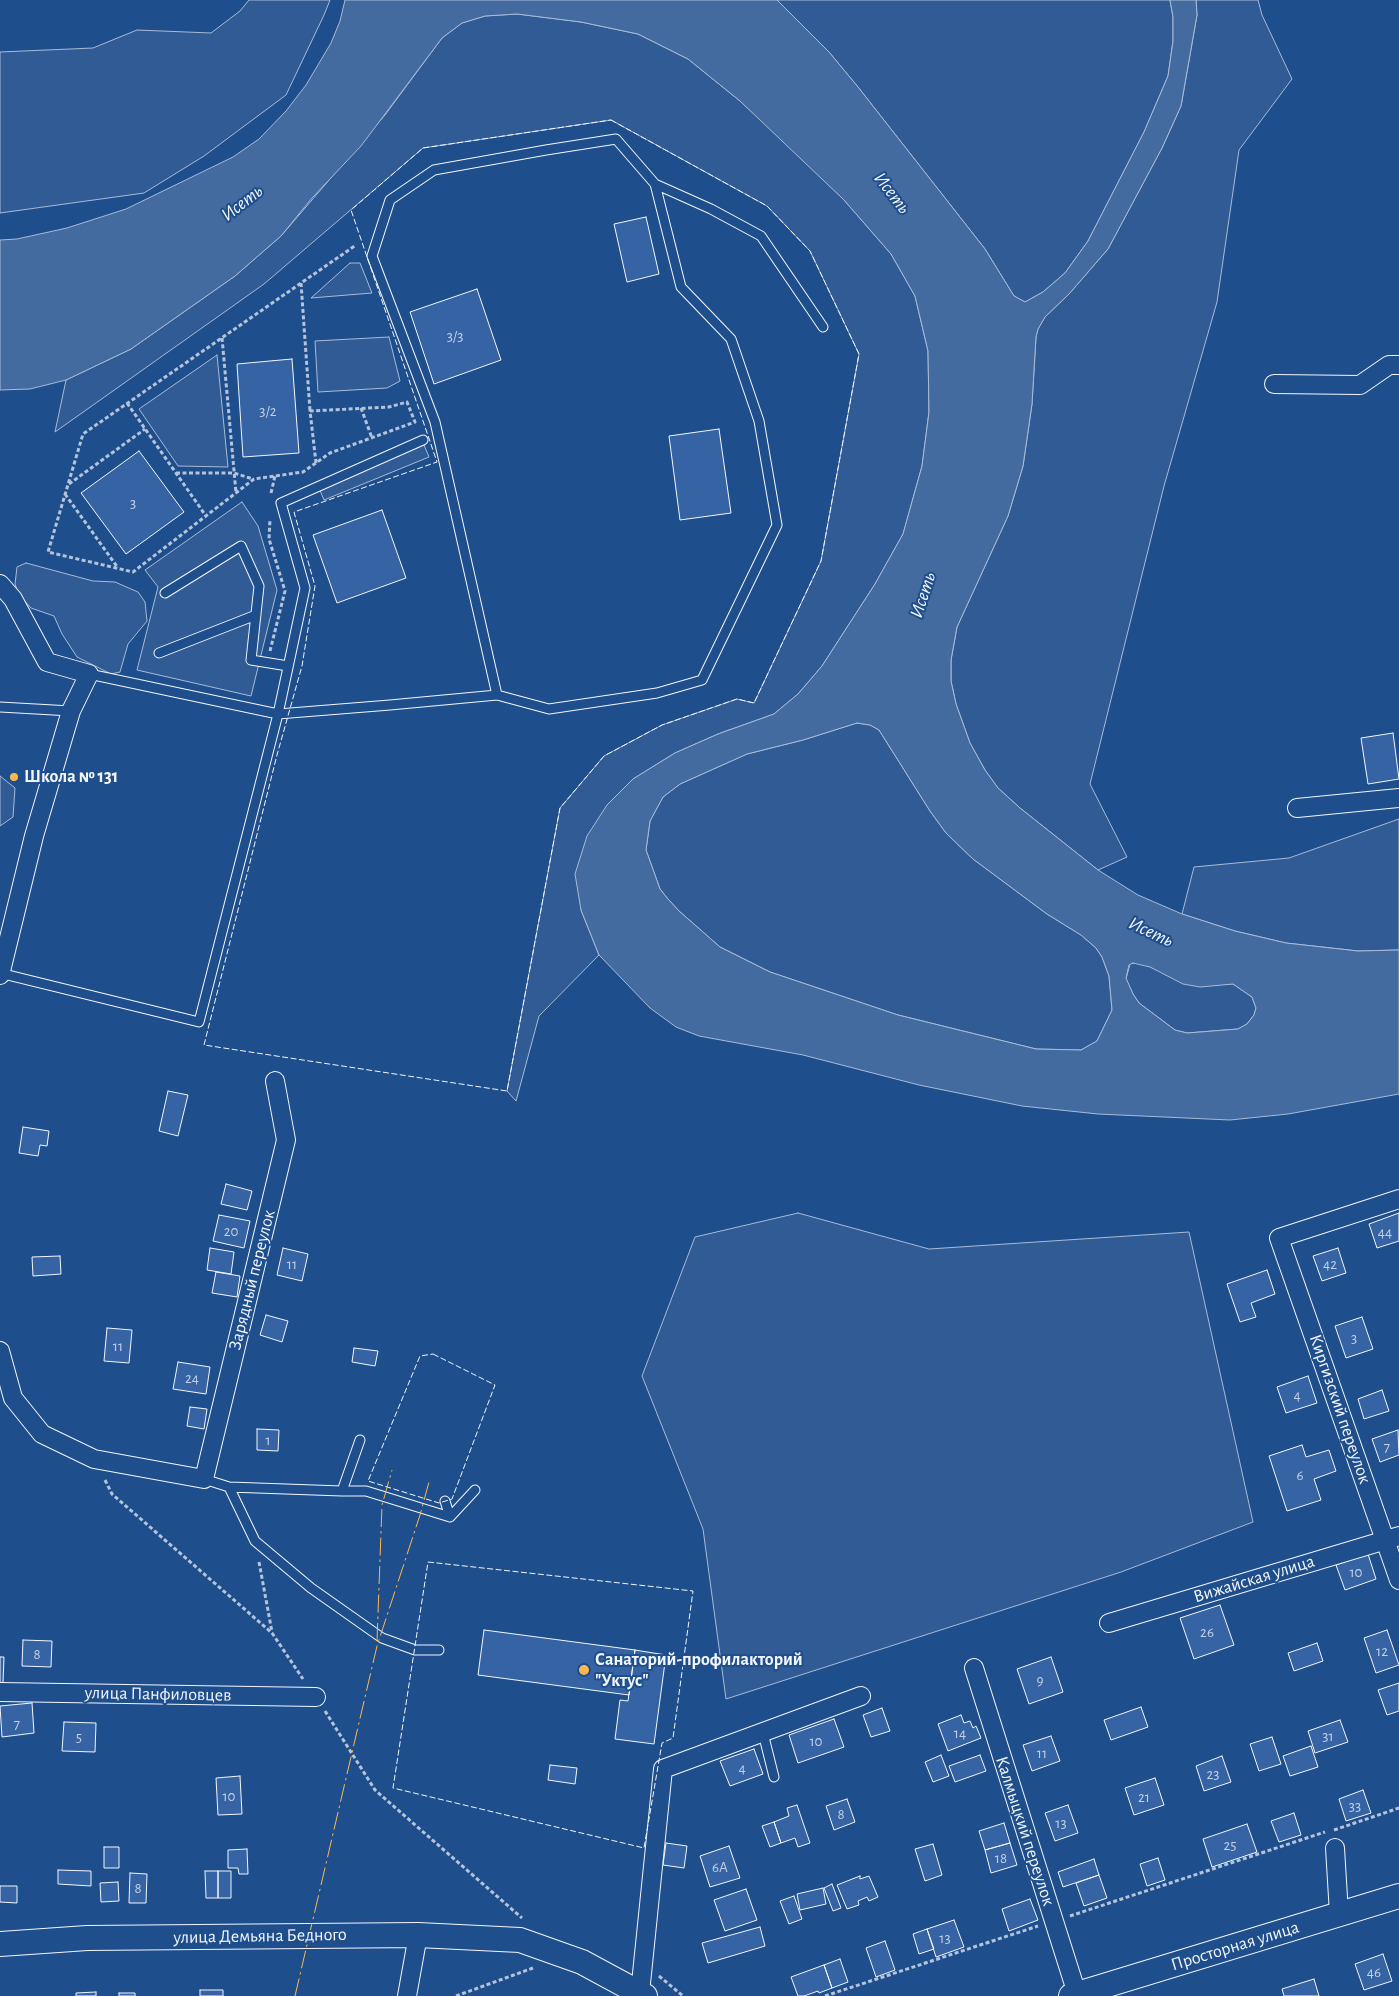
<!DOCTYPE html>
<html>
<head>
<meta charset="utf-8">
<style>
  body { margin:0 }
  canvas { display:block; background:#1f4e8c }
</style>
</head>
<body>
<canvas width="1399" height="1996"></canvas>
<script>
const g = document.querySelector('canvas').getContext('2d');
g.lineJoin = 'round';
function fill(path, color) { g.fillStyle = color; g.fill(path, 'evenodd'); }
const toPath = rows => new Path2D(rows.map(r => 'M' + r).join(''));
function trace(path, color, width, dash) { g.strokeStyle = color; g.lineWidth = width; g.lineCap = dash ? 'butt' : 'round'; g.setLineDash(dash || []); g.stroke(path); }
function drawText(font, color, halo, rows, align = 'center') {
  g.font = font + ' "Alegreya Sans",sans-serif'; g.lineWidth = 4; g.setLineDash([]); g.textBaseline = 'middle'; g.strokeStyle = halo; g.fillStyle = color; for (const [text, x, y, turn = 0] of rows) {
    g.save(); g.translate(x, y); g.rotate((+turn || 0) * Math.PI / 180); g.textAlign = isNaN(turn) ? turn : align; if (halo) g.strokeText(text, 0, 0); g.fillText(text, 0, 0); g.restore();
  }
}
const built = toPath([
  [249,0,330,0,324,15,286,95,204,156,144,193,0,213,0,52,93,48,137,30,211,33,240,11,249,0],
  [777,0,1170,0,1173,17,1173,41,1168,76,1144,132,1088,241,1065,273,1043,292,1025,302,1014,296,985,249,858,87,829,52,777,0],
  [1196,0,1258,0,1262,15,1292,79,1239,150,1217,302,1164,486,1090,784,1127,857,1098,870,1020,808,998,788,985,770,970,743,956,704,951,681,951,660,957,627,1008,516,1023,466,1032,404,1036,337,1038,329,1045,317,1069,294,1108,249,1162,148,1181,106,1197,15,1196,0],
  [517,14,581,22,638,34,688,59,740,101,800,156,844,200,891,254,915,296,928,351,929,412,922,466,903,534,875,584,822,666,798,694,774,714,718,734,675,753,633,779,581,910,599,955,539,1016,516,1101,507,1091,560,808,604,756,662,725,737,699,754,703,821,561,859,354,810,251,767,206,611,120,423,148,264,284,55,432,66,380,131,349,235,276,281,236,385,115,442,38,462,23,485,16,517,14],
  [350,263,360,263,372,293,311,298,350,263],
  [389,337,400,381,387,388,318,392,315,341,389,337],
  [217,355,228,467,178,466,139,409,217,355],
  [424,445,429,457,324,500,319,488,424,445],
  [242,502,258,526,277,590,251,696,137,670,158,587,145,570,242,502],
  [26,563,93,581,115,582,138,592,145,602,147,621,128,644,120,672,111,674,77,657,62,634,54,616,31,608,19,595,15,584,17,567,26,563],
  [857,723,870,725,879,730,930,811,946,833,973,859,1047,914,1081,935,1096,948,1102,957,1109,976,1112,1010,1097,1041,1081,1050,1036,1049,898,1015,770,972,720,947,679,911,668,899,660,889,646,850,650,821,663,797,680,784,747,754,803,740,857,723],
  [0,776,15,788,13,817,0,826,0,776],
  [1399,819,1399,950,1358,951,1286,943,1235,931,1182,914,1194,867,1289,858,1399,819],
  [1133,963,1141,963,1158,970,1223,984,1233,984,1252,997,1256,1008,1254,1015,1247,1024,1238,1029,1187,1033,1175,1030,1139,1003,1133,994,1126,979,1130,964,1133,963],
  [798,1213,929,1249,1189,1232,1253,1522,1121,1572,726,1699,703,1529,642,1376,695,1237,798,1213]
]);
const water = toPath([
  [345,0,777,0,829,52,858,87,985,249,1014,296,1025,302,1043,292,1065,273,1088,241,1144,132,1168,76,1173,41,1173,17,1170,0,1196,0,1197,15,1181,106,1162,148,1108,249,1069,294,1045,317,1038,329,1036,337,1032,404,1023,466,1008,516,957,627,951,660,951,681,956,704,970,743,985,770,998,788,1020,808,1098,870,1138,895,1182,914,1235,931,1286,943,1358,951,1399,950,1399,1094,1288,1114,1230,1120,1098,1114,1022,1106,919,1085,803,1055,699,1036,676,1027,650,1008,599,955,581,910,575,874,587,836,607,805,633,779,675,753,718,734,774,714,798,694,822,666,875,584,903,534,922,466,929,412,928,351,915,296,891,254,844,200,740,101,688,59,638,34,581,22,517,14,485,16,462,23,442,38,361,146,312,198,281,236,235,276,131,349,66,380,30,389,0,390,0,240,17,239,67,228,126,209,233,157,259,139,286,111,306,85,331,43,340,21,345,0],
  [857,723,870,725,879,730,930,811,946,833,973,859,1047,914,1081,935,1096,948,1102,957,1109,976,1112,1010,1097,1041,1081,1050,1036,1049,898,1015,770,972,720,947,679,911,668,899,660,889,646,850,650,821,663,797,680,784,747,754,803,740,857,723],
  [1133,963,1150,967,1183,984,1200,987,1233,984,1252,997,1256,1008,1254,1015,1247,1024,1238,1029,1187,1033,1175,1030,1139,1003,1133,994,1126,978,1129,965,1133,963]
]);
const building = toPath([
  [646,217,659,274,627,282,614,224,646,217],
  [477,289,501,360,434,384,410,312,477,289],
  [292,359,299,453,243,457,237,364,292,359],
  [719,429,731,513,680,520,669,436,719,429],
  [139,451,184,512,126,554,81,493,139,451],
  [382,510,406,578,337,603,313,535,382,510],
  [1393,733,1399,779,1368,784,1361,738,1393,733],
  [168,1091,188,1095,178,1136,159,1131,168,1091],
  [23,1127,49,1131,47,1146,40,1145,38,1156,19,1153,23,1127],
  [226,1184,252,1191,247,1210,221,1204,226,1184],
  [1399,1213,1399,1241,1377,1248,1369,1224,1399,1213],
  [219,1215,250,1221,244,1248,213,1241,219,1215],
  [210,1248,234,1252,231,1274,207,1270,210,1248],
  [283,1248,308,1254,302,1281,277,1275,283,1248],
  [1338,1248,1346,1273,1322,1281,1313,1256,1338,1248],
  [60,1256,61,1274,33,1276,32,1257,60,1256],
  [1267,1270,1275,1294,1251,1303,1256,1317,1240,1322,1227,1284,1267,1270],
  [216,1272,240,1276,237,1297,212,1293,216,1272],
  [266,1315,288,1321,282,1342,260,1335,266,1315],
  [1362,1317,1373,1349,1346,1358,1335,1326,1362,1317],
  [107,1328,132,1330,129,1363,104,1361,107,1328],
  [354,1348,378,1351,375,1366,352,1362,354,1348],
  [178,1362,210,1367,206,1394,173,1389,178,1362],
  [1308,1376,1317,1403,1286,1413,1277,1387,1308,1376],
  [1382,1390,1389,1411,1364,1419,1358,1399,1382,1390],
  [190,1407,207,1409,204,1429,187,1426,190,1407],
  [257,1429,279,1430,278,1451,257,1450,257,1429],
  [1398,1430,1399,1455,1380,1462,1372,1439,1398,1430],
  [1302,1445,1306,1457,1329,1450,1336,1471,1314,1479,1321,1500,1287,1511,1269,1456,1302,1445],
  [1368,1554,1376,1579,1345,1590,1336,1565,1368,1554],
  [1220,1605,1234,1645,1194,1659,1180,1618,1220,1605],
  [484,1630,635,1650,629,1695,478,1675,484,1630],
  [1387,1630,1399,1665,1376,1673,1364,1638,1387,1630],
  [23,1640,52,1641,51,1667,22,1666,23,1640],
  [1317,1643,1323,1661,1294,1671,1288,1653,1317,1643],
  [635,1650,666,1655,654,1744,615,1739,620,1700,628,1701,635,1650],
  [0,1657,4,1657,3,1683,0,1683,0,1657],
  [1051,1657,1063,1692,1029,1704,1017,1669,1051,1657],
  [1399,1683,1399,1711,1387,1715,1378,1690,1399,1683],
  [32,1703,34,1733,2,1737,0,1706,32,1703],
  [1141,1707,1148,1727,1111,1740,1104,1720,1141,1707],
  [882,1708,890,1731,871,1737,863,1715,882,1708],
  [961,1715,964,1723,970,1721,973,1728,976,1726,981,1738,948,1751,938,1724,961,1715],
  [834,1719,844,1747,798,1763,789,1735,834,1719],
  [1340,1720,1348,1742,1315,1753,1308,1731,1340,1720],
  [64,1722,96,1723,95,1752,62,1751,64,1722],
  [1051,1736,1060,1761,1032,1771,1023,1745,1051,1736],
  [1272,1737,1281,1764,1259,1771,1250,1744,1272,1737],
  [1311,1746,1318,1767,1290,1776,1283,1756,1311,1746],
  [754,1749,763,1774,730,1786,720,1761,754,1749],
  [941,1755,949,1776,933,1782,925,1762,941,1755],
  [980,1755,986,1771,955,1782,949,1766,980,1755],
  [1222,1756,1231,1782,1204,1791,1196,1766,1222,1756],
  [550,1765,577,1768,575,1784,548,1780,550,1765],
  [240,1776,242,1814,218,1815,216,1778,240,1776],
  [1155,1778,1164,1805,1134,1815,1125,1788,1155,1778],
  [1363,1790,1371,1813,1346,1821,1339,1799,1363,1790],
  [847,1799,855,1822,834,1830,826,1806,847,1799],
  [797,1805,810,1843,798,1847,795,1838,781,1843,774,1822,789,1816,787,1808,797,1805],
  [1068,1805,1078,1833,1055,1841,1045,1813,1068,1805],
  [1294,1813,1301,1835,1279,1842,1271,1821,1294,1813],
  [774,1822,781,1843,770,1847,762,1826,774,1822],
  [1004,1823,1010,1843,985,1850,979,1831,1004,1823],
  [1247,1824,1257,1852,1212,1867,1203,1839,1247,1824],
  [666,1843,687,1846,684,1868,663,1865,666,1843],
  [1010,1843,1017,1865,991,1873,985,1850,1010,1843],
  [933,1844,942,1875,925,1881,915,1849,933,1844],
  [729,1846,740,1878,710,1887,700,1856,729,1846],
  [104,1847,119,1847,119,1868,104,1868,104,1847],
  [247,1849,248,1874,239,1874,238,1868,228,1868,228,1850,247,1849],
  [1158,1858,1165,1880,1147,1886,1140,1864,1158,1858],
  [1094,1859,1099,1875,1063,1887,1058,1872,1094,1859],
  [58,1870,91,1871,91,1886,58,1884,58,1870],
  [205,1871,218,1871,218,1898,206,1898,205,1871],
  [218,1871,231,1871,231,1898,218,1898,218,1871],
  [130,1873,147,1874,146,1903,129,1903,130,1873],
  [1099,1875,1107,1898,1084,1906,1076,1883,1099,1875],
  [860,1876,860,1879,869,1876,878,1897,869,1901,867,1897,858,1901,859,1905,847,1909,837,1885,860,1876],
  [118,1882,119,1901,101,1902,100,1883,118,1882],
  [832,1884,841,1908,833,1911,824,1888,832,1884],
  [0,1886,17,1886,17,1903,0,1902,0,1886],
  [823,1888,826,1904,800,1910,797,1894,823,1888],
  [746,1889,757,1920,725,1931,714,1900,746,1889],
  [794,1896,802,1919,789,1924,780,1901,794,1896],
  [1030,1899,1038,1920,1009,1931,1002,1909,1030,1899],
  [954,1920,964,1947,936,1957,927,1929,954,1920],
  [760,1927,765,1946,708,1963,702,1943,760,1927],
  [927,1929,934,1949,919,1954,913,1934,927,1929],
  [885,1941,895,1970,876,1977,866,1948,885,1941],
  [1383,1954,1392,1981,1364,1990,1355,1964,1383,1954],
  [840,1959,848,1982,832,1988,824,1965,840,1959],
  [824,1965,832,1988,819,1993,818,1991,804,1996,798,1996,791,1977,824,1965],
  [1314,1979,1319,1996,1284,1996,1282,1989,1314,1979],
  [200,1990,223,1990,223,1996,200,1996,200,1990],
  [96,1992,96,1996,76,1996,76,1993,96,1992],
  [119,1993,135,1993,135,1996,119,1996,119,1993]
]);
const path = toPath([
  [301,283,310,411],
  [222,338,236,493],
  [127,403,206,516],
  [361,408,372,438],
  [316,463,310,411,389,407,407,402,415,422,330,453,303,472,254,479,133,572,48,552,83,434,356,245],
  [176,473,234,473,253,479],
  [69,484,145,429],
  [271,493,275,476],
  [65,494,118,568],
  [270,651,285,591,269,539,270,519],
  [105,1480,112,1494,272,1633,303,1679],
  [259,1562,272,1632],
  [325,1711,375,1790,522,1918],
  [1334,1830,1399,1808],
  [1070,1916,1325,1832],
  [659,1976,683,1996],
  [456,1996,533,1968],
  [825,1996,1038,1926]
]);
const lane = toPath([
  [165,593,241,546,259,586,251,660,288,666],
  [159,653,256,615],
  [89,674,278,714,390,705,497,695,549,709,657,693,702,680,777,525,759,421,731,339,681,287,655,184],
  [497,695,435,422,372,256,390,200,434,170,546,150,616,139,655,184,711,209,761,236,823,327],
  [0,707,71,711],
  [0,973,199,1022,278,714,305,588,281,503,423,440],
  [204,1479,229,1487,342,1491,360,1440],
  [229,1487,255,1541,311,1588,382,1638,415,1650,439,1650],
  [342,1491,366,1491,450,1517,475,1490],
  [445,1501,450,1517],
  [763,1733,774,1777]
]);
const street = toPath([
  [1274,384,1360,385,1389,365,1399,365],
  [0,584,13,599,47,662,89,674,71,711,34,836,0,975],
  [1297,808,1399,798],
  [1399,1199,1279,1238,1399,1580],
  [0,1351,13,1398,42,1434,94,1459,204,1479,286,1140,275,1081],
  [1109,1623,1399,1536],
  [974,1668,1077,1994],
  [0,1692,316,1697],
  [1335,1848,1339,1914],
  [640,1993,663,1769,861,1696],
  [407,1996,418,1935]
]);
const secondary = toPath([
  [0,1944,87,1938,418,1935,520,1940,582,1962,645,1996],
  [1071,1996,1399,1896]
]);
const fence = toPath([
  [611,120,767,206,810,251,859,354,821,561,754,703,737,699,662,725,604,756,560,808,507,1091,204,1045,277,755,302,666,315,586,294,512,437,462,351,210,423,148,611,120],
  [433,1354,495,1385,452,1499,439,1503,368,1481,420,1356,433,1354],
  [428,1562,693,1591,673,1738,662,1743,644,1848,393,1788,428,1562]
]);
const power = toPath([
  [377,1641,382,1505,392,1470],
  [295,1996,377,1646,420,1515,429,1482]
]);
const markers = [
  [14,777,5,"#ffb74d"],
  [584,1670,6,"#ffb74d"]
];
const numberNames = [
  ["3/3",455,336],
  ["3/2",268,411],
  ["3",133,503],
  ["20",231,1231],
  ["44",1385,1232],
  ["11",292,1264],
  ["42",1330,1264],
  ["3",1354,1338],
  ["11",118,1346],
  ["24",192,1378],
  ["4",1297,1395],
  ["1",268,1440],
  ["7",1387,1447],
  ["6",1300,1475],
  ["10",1356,1572],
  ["26",1207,1632],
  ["12",1382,1651],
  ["8",37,1654],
  ["9",1040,1680],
  ["7",17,1724],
  ["14",960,1733],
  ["31",1328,1736],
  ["5",79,1737],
  ["10",816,1741],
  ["11",1042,1753],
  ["4",742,1768],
  ["23",1213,1774],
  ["10",229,1796],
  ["21",1144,1797],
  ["33",1355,1806],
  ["8",841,1814],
  ["13",1061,1823],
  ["25",1230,1845],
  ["18",1001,1858],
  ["6А",720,1867],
  ["8",138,1888],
  ["13",945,1938],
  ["46",1374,1972]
];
const poiNames = [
  ["Школа № 131",24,777],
  ["Санаторий-профилакторий",595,1660],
  ["\"Уктус\"",595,1681]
];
const streetNames = [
  ["Зарядный переулок",252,1280,-76],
  ["Киргизский переулок",1340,1409,71],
  ["Вижайская улица",1254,1579,-17],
  ["улица Панфиловцев",158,1694,1],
  ["Калмыцкий переулок",1025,1831,72],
  ["улица Демьяна Бедного",260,1936,-1],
  ["Просторная улица",1235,1946,-17]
];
const waterNames = [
  ["Исеть",892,193,52],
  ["Исеть",242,203,-38],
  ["Исеть",923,595,-72],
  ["Исеть",1151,932,25]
];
fill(built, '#305b95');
trace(built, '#a8bbd7', 1);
fill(water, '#446ba0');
trace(water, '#a8bbd7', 1);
fill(building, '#3563a3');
trace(building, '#f2f6ff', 1);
trace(lane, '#f2f6ff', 11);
trace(street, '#f2f6ff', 20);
trace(secondary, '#f2f6ff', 26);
trace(path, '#b3c4dc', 3, [4, 2.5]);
trace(lane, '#1f4e8c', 9);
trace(street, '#1f4e8c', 18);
trace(secondary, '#1f4e8c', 24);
trace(fence, '#f2f6ff', 1, [6, 2.5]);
trace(power, '#ffb74d', 1, [18, 4, 2.5, 4]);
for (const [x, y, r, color] of markers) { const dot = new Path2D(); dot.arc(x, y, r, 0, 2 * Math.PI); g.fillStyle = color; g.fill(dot); trace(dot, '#1f4e8c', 2); }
drawText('15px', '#c3d1e8', null, numberNames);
drawText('bold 18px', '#f2f6ff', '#1f4e8c', poiNames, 'left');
drawText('18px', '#f2f6ff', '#1f4e8c', streetNames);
drawText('italic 19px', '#f2f6ff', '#1f4e8c', waterNames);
</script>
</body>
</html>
